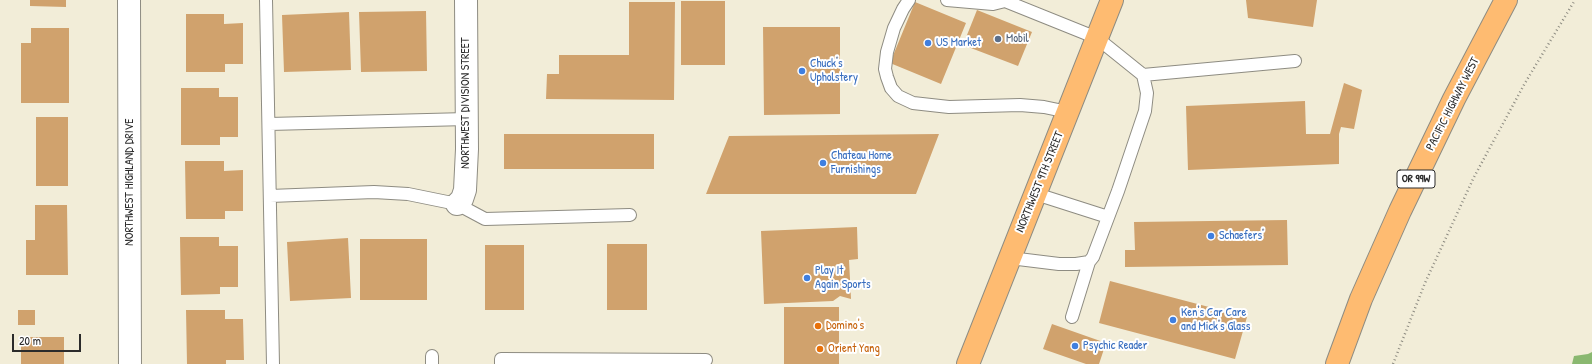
<!DOCTYPE html>
<html>
<head>
<meta charset="utf-8">
<style>
  body { margin:0 }
  #map { position:relative; width:1592px; height:364px; overflow:hidden; background:#f2edd8; font-family:"Patrick Hand",sans-serif }
  canvas { display:block }
  .scale { position:absolute; left:12px; top:334px; width:69px; height:18px; box-sizing:border-box; border:2px solid #2b2b2b; border-top:0; padding-left:5px; font-size:12px; line-height:14px; white-space:nowrap; color:#2b2b2b; -webkit-text-stroke:3px #fff; paint-order:stroke }
</style>
</head>
<body>
<div id="map">
<canvas width="1592" height="364"></canvas>
<div class="scale">20 m</div>
</div>
<script>
const g = document.querySelector('canvas').getContext('2d');
g.lineJoin = 'round';
function fill(path, color) { g.fillStyle = color; g.fill(path, 'evenodd'); }
const toPath = rows => new Path2D(rows.map(r => 'M' + r).join(''));
function trace(path, color, width, dash) { g.strokeStyle = color; g.lineWidth = width; g.lineCap = dash ? 'butt' : 'round'; g.setLineDash(dash || []); g.stroke(path); }
function drawText(font, color, halo, rows, align = 'center') {
  g.font = font + ' "Patrick Hand",sans-serif'; g.lineWidth = 4; g.setLineDash([]); g.textBaseline = 'middle'; g.strokeStyle = halo; g.fillStyle = color; for (const [text, x, y, turn = 0] of rows) {
    g.save(); g.translate(x, y); g.rotate((+turn || 0) * Math.PI / 180); g.textAlign = isNaN(turn) ? turn : align; if (halo) g.strokeText(text, 0, 0); g.fillText(text, 0, 0); g.restore();
  }
}
const forest = toPath([
  [1592,352,1592,364,1572,364,1574,356,1588,354]
]);
const building = toPath([
  [30,0,66,0,66,7,30,6],
  [1246,0,1317,0,1313,27,1248,18],
  [681,1,725,1,725,65,681,65],
  [629,2,675,2,674,100,546,99,547,74,559,74,559,55,629,55],
  [915,2,966,23,941,84,890,63],
  [977,10,1032,32,1018,66,963,45],
  [426,11,427,71,361,72,359,12],
  [349,12,351,70,284,72,282,15],
  [186,14,224,14,224,24,243,23,243,64,225,64,225,72,186,72],
  [763,27,840,27,840,114,764,115],
  [31,28,69,28,69,103,21,103,21,43,31,43],
  [1344,83,1362,90,1354,129,1341,127,1339,134,1339,164,1188,170,1186,106,1305,101,1306,134,1330,134],
  [181,88,219,88,219,97,238,97,238,137,220,137,220,145,181,145],
  [36,117,68,117,68,186,36,186],
  [504,134,654,134,654,169,504,169],
  [939,134,916,194,706,194,729,136],
  [185,161,224,161,224,171,243,170,243,211,225,211,225,219,186,219],
  [35,205,67,205,68,275,26,275,26,240,35,240],
  [1287,220,1288,265,1125,267,1125,250,1135,250,1134,222],
  [857,227,858,259,849,260,851,299,840,296,833,301,764,304,761,231],
  [180,237,219,237,219,246,238,246,238,287,220,287,220,294,181,295],
  [348,238,351,298,290,301,287,242],
  [360,239,427,239,427,300,360,300],
  [607,244,647,244,647,310,607,310],
  [485,245,524,245,524,310,485,310],
  [1110,281,1247,317,1235,359,1099,323],
  [784,307,839,307,839,364,784,364],
  [18,310,35,310,35,325,18,325],
  [186,310,225,310,225,319,243,319,244,360,226,360,226,364,187,364],
  [1052,324,1106,343,1099,364,1086,364,1043,349],
  [21,337,64,337,64,364,21,364]
]);
const path = toPath([
  [1393,364,1425,283,1474,177,1525,83,1575,0]
]);
const service = toPath([
  [266,0,273,364],
  [909,0,903,9,894,28,887,52,885,69,887,77,891,88,898,96,913,103,949,107,1020,105,1044,107,1068,112],
  [947,0,993,4,1009,0],
  [1005,1,1097,38,1143,75,1147,93,1145,111,1118,191,1093,257,1089,262,1076,264,1059,264,1010,258],
  [1143,75,1295,61],
  [269,124,467,119],
  [1036,194,1108,217],
  [270,196,374,192,408,194,457,204,485,219,630,215],
  [1072,317,1089,262],
  [432,356,432,364],
  [501,364,501,359,706,360]
]);
const minor = toPath([
  [457,204,462,199,465,190,467,149,466,0]
]);
const tertiary = toPath([
  [129,0,130,364]
]);
const primary = toPath([
  [968,364,1112,0]
]);
const trunk = toPath([
  [1337,364,1361,299,1400,211,1454,99,1506,0]
]);
const markers = [
  [998,39,4,"#5c6f8a"],
  [928,43,4,"#3f7fe0"],
  [802,71,4,"#3f7fe0"],
  [823,163,4,"#3f7fe0"],
  [1211,236,4,"#3f7fe0"],
  [807,278,4,"#3f7fe0"],
  [1173,320,4,"#3f7fe0"],
  [818,326,4,"#e8710a"],
  [1075,346,4,"#3f7fe0"],
  [820,349,4,"#e8710a"]
];
const shields = [
  [1416,179,38]
];
const shieldNames = [
  ["OR 99W",1416,179]
];
const serviceNames = [
  ["Mobil",1006,39]
];
const shopNames = [
  ["US Market",936,43],
  ["Chuck's",810,64],
  ["Upholstery",810,78],
  ["Chateau Home",831,156],
  ["Furnishings",831,170],
  ["Schaefers'",1219,236],
  ["Play It",815,271],
  ["Again Sports",815,285],
  ["Ken's Car Care",1181,313],
  ["and Mick's Glass",1181,327],
  ["Psychic Reader",1083,346]
];
const streetNames = [
  ["NORTHWEST DIVISION STREET",466,103,-90],
  ["PACIFIC HIGHWAY WEST",1453,104,-63],
  ["NORTHWEST HIGHLAND DRIVE",130,182,-90],
  ["NORTHWEST 9TH STREET",1040,182,-68]
];
const foodNames = [
  ["Domino's",826,326],
  ["Orient Yang",828,349]
];
fill(forest, '#8ab870');
fill(building, '#d0a26d');
trace(service, '#8e8c82', 14);
trace(minor, '#8e8c82', 24);
trace(tertiary, '#8e8c82', 24);
trace(primary, '#8e8c82', 24);
trace(trunk, '#8e8c82', 24);
trace(path, '#8e8c82', 2.5, [1, 3]);
trace(service, '#fff', 12);
trace(minor, '#fff', 22);
trace(tertiary, '#fff', 22);
trace(primary, '#febb71', 22);
trace(trunk, '#febb71', 22);
for (const [x, y, r, color] of markers) { const dot = new Path2D(); dot.arc(x, y, r, 0, 2 * Math.PI); g.fillStyle = color; g.fill(dot); trace(dot, '#fff', 1.5); }
for (const [x, y, w] of shields) { const box = new Path2D(); box.roundRect(x - w / 2, y - 9, w, 18, 3); g.fillStyle = '#fff'; g.fill(box); trace(box, '#2b2b2b', 1); }
drawText('bold 11px', '#2b2b2b', null, shieldNames);
drawText('12px', '#4e5e75', '#fff', serviceNames, 'left');
drawText('12px', '#366cbe', '#fff', shopNames, 'left');
drawText('12px', '#2b2b2b', '#fff', streetNames);
drawText('12px', '#c56008', '#fff', foodNames, 'left');
</script>
</body>
</html>
